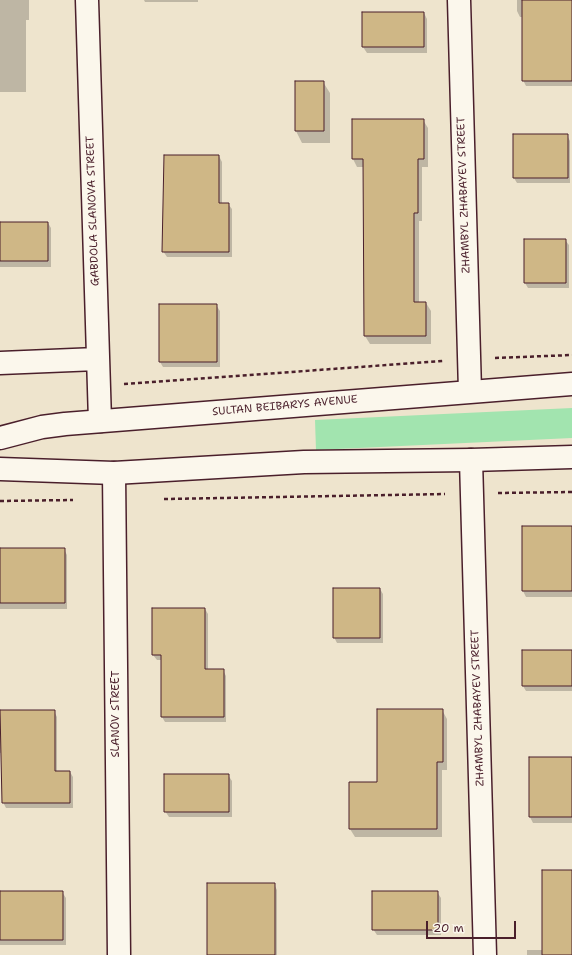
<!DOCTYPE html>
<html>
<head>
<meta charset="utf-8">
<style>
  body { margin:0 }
  #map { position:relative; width:572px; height:955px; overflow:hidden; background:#eee4cd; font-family:"Shantell Sans",sans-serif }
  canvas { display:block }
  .scale { position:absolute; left:426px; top:921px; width:90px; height:18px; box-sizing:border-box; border:2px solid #4a1f2b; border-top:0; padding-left:5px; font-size:12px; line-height:14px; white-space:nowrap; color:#4a1f2b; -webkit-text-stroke:3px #fbf7ec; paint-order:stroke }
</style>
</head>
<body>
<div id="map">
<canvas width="572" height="955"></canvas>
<div class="scale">20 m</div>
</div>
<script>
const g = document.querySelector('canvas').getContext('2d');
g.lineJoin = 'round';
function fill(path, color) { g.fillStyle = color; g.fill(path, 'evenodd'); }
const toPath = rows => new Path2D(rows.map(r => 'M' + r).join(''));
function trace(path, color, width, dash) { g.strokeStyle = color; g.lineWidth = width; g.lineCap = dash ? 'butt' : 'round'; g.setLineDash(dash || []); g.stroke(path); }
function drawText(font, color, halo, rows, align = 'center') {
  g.font = font + ' "Shantell Sans",sans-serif'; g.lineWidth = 3; g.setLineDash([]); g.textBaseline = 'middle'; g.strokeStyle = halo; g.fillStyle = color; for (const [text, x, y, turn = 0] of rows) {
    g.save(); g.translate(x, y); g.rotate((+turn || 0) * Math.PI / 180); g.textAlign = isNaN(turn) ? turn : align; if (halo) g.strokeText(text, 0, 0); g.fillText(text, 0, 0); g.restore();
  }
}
const green = toPath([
  [572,408,572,438,316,450,315,420]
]);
const shadow = toPath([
  [0,0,29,0,29,20,26,20,26,92,0,92],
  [144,0,198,0,198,2,145,2],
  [517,0,572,0,572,86,526,86,523,80,523,17,520,17,517,11],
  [424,13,427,19,427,53,367,53,363,47],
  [296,82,323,82,330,93,330,143,302,143,296,131],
  [423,120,428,128,428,167,422,167,422,221,419,221,419,303,426,303,431,311,431,344,370,344,365,336,364,167,357,167,353,159],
  [567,135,570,141,570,183,517,183,514,178],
  [219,156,222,162,222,204,228,204,232,209,232,257,167,257,163,251],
  [0,223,48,223,51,228,51,267,0,267],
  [565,240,569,245,569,288,528,288,525,283],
  [216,305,220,311,220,367,163,367,160,362],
  [572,527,572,597,526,597,523,591],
  [0,549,64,549,67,555,67,609,0,609],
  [380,589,383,594,383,643,337,643,334,637],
  [205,609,208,614,208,670,223,670,226,676,226,722,165,722,162,717,162,660,157,660,153,655],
  [572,652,572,691,526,691,523,686],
  [442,710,447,719,447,770,442,770,442,837,355,837,350,829,378,783],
  [0,711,54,711,57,717,57,772,70,772,73,777,73,808,6,808,3,802,3,753,0,753],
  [572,758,572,823,533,823,530,817],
  [228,775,232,781,232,817,169,817,165,811],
  [572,871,572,955,527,955,527,950,543,950],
  [274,884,277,890,277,955,208,955],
  [0,892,62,892,66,898,66,945,0,945],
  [437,892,441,898,441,935,377,935,373,929]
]);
const building = toPath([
  [522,0,572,0,572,81,522,81,522,0],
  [362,12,424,12,424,47,362,47,362,12],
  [295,81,324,81,324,131,295,131,295,81],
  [352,119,424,119,424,159,418,159,418,213,414,213,414,302,426,302,426,336,364,336,363,159,352,159,352,119],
  [513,134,568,134,568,178,513,178,513,134],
  [164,155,219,155,219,203,229,203,229,252,162,252,164,155],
  [0,222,48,222,48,261,0,261,0,222],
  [524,239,566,239,566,283,524,283,524,239],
  [159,304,217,304,217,362,159,362,159,304],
  [522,526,572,526,572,591,522,591,522,526],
  [0,548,65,548,65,603,0,603,0,548],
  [333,588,380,588,380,638,333,638,333,588],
  [152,608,205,608,205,669,224,669,224,717,161,717,161,655,152,655,152,608],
  [522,650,572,650,572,686,522,686,522,650],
  [377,709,443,709,443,762,437,762,437,829,349,829,349,782,377,782,377,709],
  [0,710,55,710,55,771,70,771,70,803,2,803,0,710],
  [529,757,572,757,572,817,529,817,529,757],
  [164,774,229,774,229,812,164,812,164,774],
  [542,870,572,870,572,955,542,955,542,870],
  [207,883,275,883,275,955,207,955,207,883],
  [0,891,63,891,63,940,0,940,0,891],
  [372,891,438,891,438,930,372,930,372,891]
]);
const path = toPath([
  [495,358,572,355],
  [124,384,443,361],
  [498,493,572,492],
  [164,499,445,494],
  [0,501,73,500]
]);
const minor = toPath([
  [87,0,100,421],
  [459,0,470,391],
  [0,363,97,359],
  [471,460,485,955],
  [114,473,119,955]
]);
const major = toPath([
  [0,438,42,427,65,424,572,384],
  [0,469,114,473,304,462,471,460,572,457]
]);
const streetNames = [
  ["ZHAMBYL ZHABAYEV STREET",464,195,-92],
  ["GABDOLA SLANOVA STREET",93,211,-92],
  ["SULTAN BEIBARYS AVENUE",285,406,-5],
  ["ZHAMBYL ZHABAYEV STREET",478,708,-92],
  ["SLANOV STREET",116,714,-90]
];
fill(green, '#a2e4af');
fill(shadow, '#0003');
fill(building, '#cfb786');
trace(building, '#4a1f2b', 1);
trace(minor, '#4a1f2b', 25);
trace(major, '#4a1f2b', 25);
trace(path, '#4a1f2b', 2.5, [4, 3]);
trace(minor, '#fbf7ec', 22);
trace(major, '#fbf7ec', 22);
drawText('11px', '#4a1f2b', '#fbf7ec', streetNames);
</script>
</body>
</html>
